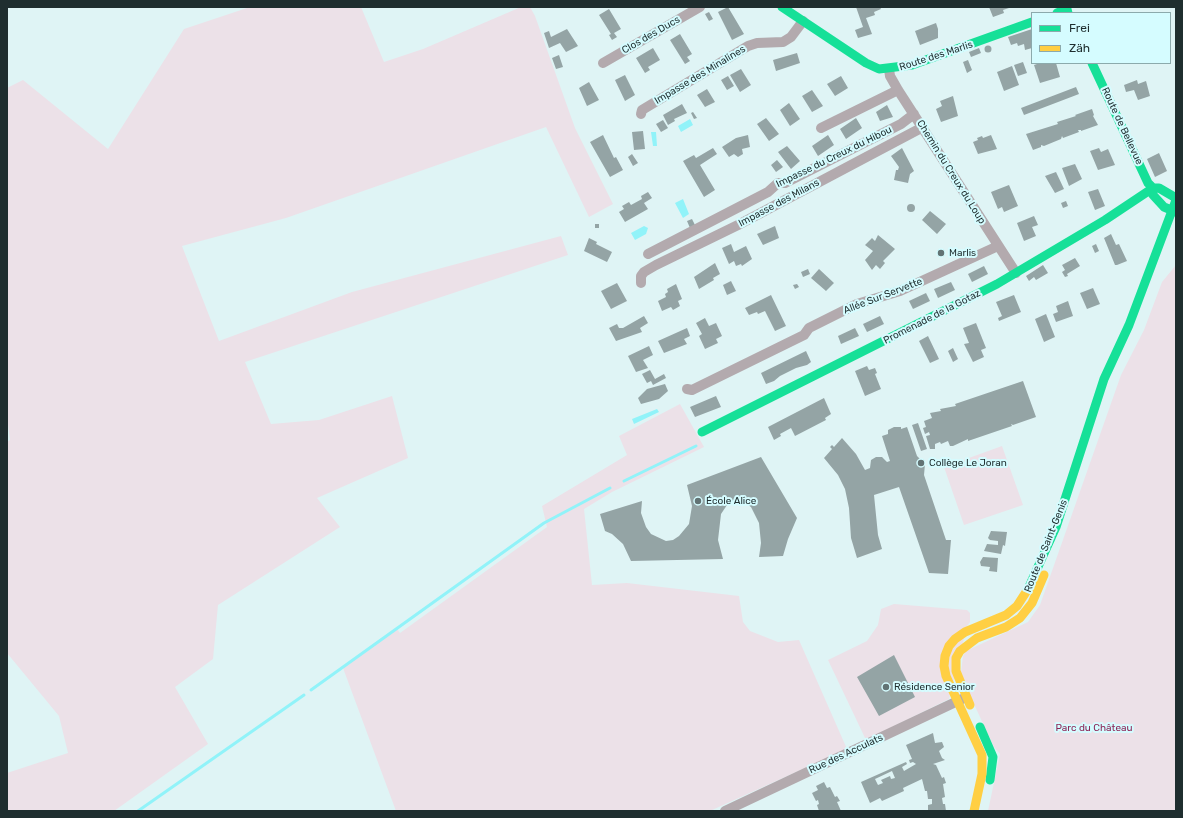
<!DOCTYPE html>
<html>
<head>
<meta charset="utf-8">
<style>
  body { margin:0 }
  #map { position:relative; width:1183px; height:818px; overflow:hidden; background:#dff4f5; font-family:Rubik,sans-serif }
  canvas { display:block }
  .frame { position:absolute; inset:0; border:8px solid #1f2e2f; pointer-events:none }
  .legend { position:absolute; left:1031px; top:12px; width:140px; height:52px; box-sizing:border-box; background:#d5fcff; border:1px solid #8caaac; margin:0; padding:5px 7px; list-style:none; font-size:12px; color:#1f2e2f }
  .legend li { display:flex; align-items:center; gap:8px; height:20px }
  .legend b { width:20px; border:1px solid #8caaac }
</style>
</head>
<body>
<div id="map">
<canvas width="1183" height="818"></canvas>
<div class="frame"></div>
<ul class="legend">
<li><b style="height:5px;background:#16e098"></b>Frei</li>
<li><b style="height:5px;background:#ffcf43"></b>Zäh</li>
</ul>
</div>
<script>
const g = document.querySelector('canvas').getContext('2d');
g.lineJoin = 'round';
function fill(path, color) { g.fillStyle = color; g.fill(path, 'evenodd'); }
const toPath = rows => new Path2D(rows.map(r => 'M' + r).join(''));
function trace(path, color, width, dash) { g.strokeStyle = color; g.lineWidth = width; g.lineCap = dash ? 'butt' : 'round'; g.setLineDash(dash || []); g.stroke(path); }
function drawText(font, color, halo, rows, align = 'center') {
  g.font = font + ' Rubik,sans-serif'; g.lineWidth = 4; g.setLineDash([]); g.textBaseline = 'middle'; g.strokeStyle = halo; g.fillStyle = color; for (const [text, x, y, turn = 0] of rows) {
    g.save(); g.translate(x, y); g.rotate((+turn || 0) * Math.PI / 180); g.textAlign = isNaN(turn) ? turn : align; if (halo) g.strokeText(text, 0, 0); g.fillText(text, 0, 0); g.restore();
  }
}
const green = toPath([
  [250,7,361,7,384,62,423,49,521,7,530,7,535,16,575,128,613,204,589,217,546,127,286,218,182,246,219,341,352,292,561,236,568,255,245,362,271,424,319,420,392,396,408,458,317,498,340,527,218,605,213,659,175,687,208,744,114,811,7,811,7,773,68,753,59,716,7,653,7,442,10,440,7,416,7,88,23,80,108,149,184,29],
  [1176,265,1176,811,988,811,1000,754,994,747,966,687,961,672,963,656,966,651,1028,622,1040,605,1121,375,1144,330,1162,282],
  [680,404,704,447,612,492,584,509,592,585,627,583,739,596,743,622,750,631,778,642,799,640,847,749,710,811,396,811,343,668,397,629,400,633,547,527,542,506,627,455,619,436],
  [1002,446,1023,505,964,525,944,467],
  [894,604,967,610,970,613,970,622,967,626,949,699,866,740,828,660,867,641,878,625,881,609]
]);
const water = toPath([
  [690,119,693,125,681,132,678,126],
  [651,132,656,132,657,146,653,146],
  [683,199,689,214,683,218,675,203],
  [644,226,648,228,646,234,635,240,631,233],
  [657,409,659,412,634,424,632,419]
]);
const stream = toPath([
  [624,481,696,446],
  [311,690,544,523,610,488],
  [138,811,304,695]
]);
const building = toPath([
  [728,7,744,34,732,40,718,12],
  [856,7,880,7,881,9,874,12,875,15,866,18,872,34,858,38,855,30,863,27],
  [989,7,1012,7,1003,10,1004,13,993,17],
  [609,9,621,29,614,33,617,37,612,40,609,35,611,34,599,15],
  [709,12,713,19,709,21,705,14],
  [936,23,938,29,938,38,920,45,915,31],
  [567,29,578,46,566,52,560,43,549,48,544,33,549,31,551,37],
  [1032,29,1032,48,1025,50,1024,44,1018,46,1017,43,1011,45,1008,37],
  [680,34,692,54,687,57,690,61,685,64,670,40],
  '984.5 49a3.5 3.5 0 1 1 7 0a3.5 3.5 0 1 1-7 0Z',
  [653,48,660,60,648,67,650,70,645,73,636,58],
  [979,48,981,53,971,57,969,52],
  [797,53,800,63,776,71,773,60],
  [559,55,563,67,556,69,552,58],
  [968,60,972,70,967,73,963,62],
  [1023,62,1027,73,1018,76,1014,65],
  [1040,63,1056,63,1060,77,1040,83,1034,65],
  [1012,66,1019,85,1004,91,997,72],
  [741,69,751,85,740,92,730,75],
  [625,75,635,95,625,101,615,80],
  [728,76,734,86,727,90,721,80],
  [841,76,848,88,835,96,827,84],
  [1137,80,1138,84,1146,81,1150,96,1138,100,1134,90,1126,92,1124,85],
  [589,82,599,100,587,106,579,88],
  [1076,87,1079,94,1024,115,1021,108],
  [707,89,715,102,705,107,697,95],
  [812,90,823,106,812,112,802,96],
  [953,96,958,116,941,122,936,109,942,106,940,101],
  [789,103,800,119,790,126,780,110],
  [682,104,687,113,674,119,675,121,668,125,663,115],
  [887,105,893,117,880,121,876,112],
  [1092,109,1094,115,1093,116,1098,125,1081,131,1081,130,1078,130,1079,132,1063,138,1062,136,1061,139,1044,146,1041,145,1041,147,1033,150,1026,134,1058,124,1057,122,1076,116,1075,115],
  [693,112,697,118,694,119,691,113],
  [766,118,779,134,769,141,757,124],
  [856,118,862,128,846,139,840,129],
  [663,120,668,128,661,132,656,124],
  [643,131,645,149,634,150,632,132],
  [603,135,614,158,616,157,623,170,610,177,590,142],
  [748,135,750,147,742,149,743,154,738,157,734,154,729,157,722,147,736,138],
  [828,135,834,145,818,156,812,146],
  [991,135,997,149,978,154,973,142,978,140,977,138,982,136,983,138],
  [787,146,800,161,791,169,778,152],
  [713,148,717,154,700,165,715,190,704,197,683,161,694,155,696,158],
  [902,148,914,171,910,174,908,183,894,180,896,170,898,170,899,167,891,156],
  [1099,148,1101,152,1108,149,1115,165,1098,170,1090,151],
  [1159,153,1167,171,1155,177,1147,159],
  [632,154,638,163,633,166,628,157],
  [777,160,783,167,776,172,771,165],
  [1075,164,1082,179,1069,186,1062,168],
  [1056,172,1064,189,1055,193,1045,176],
  [1009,185,1018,206,1004,212,1002,207,998,209,991,192],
  [1098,189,1105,206,1095,210,1088,192],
  [648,192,652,198,644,203,648,209,625,222,619,212,624,209,622,206,629,202,631,205,642,199,641,196],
  [1066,201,1068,206,1063,208,1061,203],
  '907 208a4 4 0 1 1 8 0a4 4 0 1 1-8 0Z',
  [930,211,946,224,937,234,922,220],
  [1034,216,1038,225,1032,227,1036,236,1024,241,1017,223],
  [692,219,695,225,690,228,687,221],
  [595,224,599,224,599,228,595,228],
  [775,226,779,238,763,245,757,234],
  [1111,234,1116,245,1119,244,1127,261,1117,265,1115,265,1104,238],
  [878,235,895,249,883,261,885,263,880,269,876,265,872,270,865,260,873,251,865,245,872,238,875,241],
  [589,238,597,242,596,244,612,252,607,262,584,251],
  [731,244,734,252,746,246,752,259,742,266,741,264,736,266,734,261,729,264,722,248],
  [1096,244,1099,251,1095,253,1092,246],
  [1075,258,1080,266,1067,274,1068,276,1065,277,1062,272,1065,270,1062,265],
  [715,263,720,274,713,278,714,280,699,289,694,277],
  [1043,265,1048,273,1036,280,1034,277,1029,281,1026,276],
  [984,266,988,274,972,282,968,274],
  [808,269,810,274,803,277,801,272],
  [819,269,834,283,826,291,811,278],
  [731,281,736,291,727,295,723,285],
  [951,282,955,290,938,298,934,289],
  [617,283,627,301,611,309,601,291],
  [676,284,682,299,678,301,680,306,673,310,671,307,662,311,658,301,666,297,665,294,668,292,667,289],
  [797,284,799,287,795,289,793,285],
  [1093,288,1100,304,1087,309,1080,293],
  [926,293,930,301,913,309,909,301],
  [771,295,786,326,775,331,765,311,758,314,757,312,749,315,745,308],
  [1014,295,1021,312,999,321,998,318,1002,316,996,302],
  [1068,301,1073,316,1056,322,1053,314,1058,312,1056,306],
  [1046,314,1055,337,1044,342,1035,319],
  [644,316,648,323,640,328,642,332,616,341,609,328,617,324,619,328,623,328],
  [880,316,884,324,867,332,863,324],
  [705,318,709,326,716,323,722,336,716,339,718,343,705,349,699,336,702,334,696,323],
  [976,323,986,348,981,350,984,357,973,362,964,344,969,343,963,328],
  [687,328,690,336,684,339,687,344,664,353,658,341],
  [855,328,859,336,841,344,838,336],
  [928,336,939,359,930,363,919,341],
  [649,346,653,355,643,360,648,368,636,372,628,356],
  [953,348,958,359,953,362,948,351],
  [806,351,811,362,807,365,796,368,780,376,774,381,766,384,761,373],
  [867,366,869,370,875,368,877,373,875,374,881,389,865,396,855,371],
  [650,370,655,379,664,374,666,378,653,385,651,381,647,383,642,374],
  [1023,381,1036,417,1013,425,1011,424,1012,426,968,441,968,439,953,446,950,446,948,441,941,444,940,442,935,444,935,449,930,449,926,436,930,435,929,432,925,434,923,428,926,427,924,421,932,418,930,413,941,411,940,409,956,406,955,404],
  [665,384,668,391,659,399,641,404,638,398,647,389],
  [716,396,721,407,695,417,690,407],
  [824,398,831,414,825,418,826,420,795,436,791,428,780,434,781,436,774,440,768,427],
  [918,423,927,449,921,451,912,425],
  [894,427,901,427,901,429,907,427,917,456,925,464,924,475,946,540,951,540,948,574,929,573,899,487,874,495,878,535,882,549,857,558,851,538,849,508,845,489,838,475,824,458,832,449,830,447,832,445,834,447,842,438,856,454,865,470,870,468,871,460,876,457,882,457,887,462,890,461,882,436,888,434,888,430],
  [761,457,797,518,788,539,783,556,759,557,761,543,759,523,751,507,741,500,735,500,727,505,721,514,718,540,723,559,631,561,623,544,612,534,605,531,600,514,642,501,641,513,646,527,651,534,666,541,673,540,679,536,689,524,692,506,687,485],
  [991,531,1007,532,1005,546,1003,545,1001,554,984,551,987,544,998,545,998,541,990,540,988,538],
  [983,557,998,558,997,572,989,571,990,567,981,566,980,562],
  [894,655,915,697,879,716,857,677],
  [933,733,935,743,942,742,944,747,939,751,942,758,945,760,933,764,936,765,942,778,944,777,946,783,943,784,945,797,942,798,943,804,945,804,946,811,928,811,928,805,932,804,932,799,928,799,927,791,925,791,922,779,903,788,904,791,882,801,880,798,870,803,861,782,906,762,907,764,902,767,904,771,916,764,913,762,910,763,909,760,912,759,906,745],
  [892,771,895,778,891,779,890,776,881,780,883,783,878,785,875,779],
  [824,782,827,788,830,787,835,797,837,796,840,801,837,802,841,811,819,811,817,805,819,804,818,800,816,801,812,793,818,790,816,786]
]);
const street = toPath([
  [603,63,700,7],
  [889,69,890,76,898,90,1016,273],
  [641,114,642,110,748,46,757,43,783,42,791,37,803,21],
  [821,128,898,90],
  [648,254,768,192,778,183,785,183,901,124,914,114],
  [641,283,641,276,644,272,656,265,738,225,923,127],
  [687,389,692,390,804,335,809,328,857,304,900,291,998,246],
  [725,811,962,699]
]);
const fast = toPath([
  [782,7,866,63,879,69,912,65,1032,22],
  [1057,13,1067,9,1068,13],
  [1092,63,1148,183,1153,188,1153,195,1164,207,1176,212],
  [1153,188,1159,188,1176,198],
  [702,432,997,284,1105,220,1153,188],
  [1028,589,1056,527,1104,379,1129,325,1176,200],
  [980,727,993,757,990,780]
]);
const slow = toPath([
  [970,705,956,671,956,658,960,651,977,638,1006,627,1020,618,1032,603,1044,575],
  [974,811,982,774,982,755,946,676,944,666,945,656,949,646,955,639,965,632,1006,615,1017,606,1028,589]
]);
const markers = [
  [941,253,4,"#627374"],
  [921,463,4,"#627374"],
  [698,501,4,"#627374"],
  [886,687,4,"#627374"]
];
const streetNames = [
  ["Clos des Ducs",651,35,-30],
  ["Route des Marlis",936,56,-18],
  ["Impasse des Minalines",700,75,-31],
  ["Route de Bellevue",1122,126,65],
  ["Impasse du Creux du Hibou",834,157,-26],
  ["Chemin du Creux du Loup",951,172,58],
  ["Impasse des Milans",779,203,-28],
  ["Allée Sur Servette",883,296,-21],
  ["Promenade de la Gotaz",932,317,-27],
  ["Route de Saint-Genis",1046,546,-68],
  ["Rue des Acculats",846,754,-25]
];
const poiNames = [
  ["Marlis",949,253],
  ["Collège Le Joran",929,463],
  ["École Alice",706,501],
  ["Résidence Senior",894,687]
];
const parkNames = [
  ["Parc du Château",1094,728]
];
fill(green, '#ece1e8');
fill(water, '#91f3f9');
trace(stream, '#91f3f9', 3);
fill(building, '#94a4a5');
trace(street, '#b3aaae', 10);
trace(fast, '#16e098', 9);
trace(slow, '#ffcf43', 9);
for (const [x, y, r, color] of markers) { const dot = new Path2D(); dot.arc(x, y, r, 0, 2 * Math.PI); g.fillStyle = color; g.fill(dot); trace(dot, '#d5fcff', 1.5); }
drawText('10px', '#1f2e2f', '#d5fcff', streetNames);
drawText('10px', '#1f2e2f', '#d5fcff', poiNames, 'left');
drawText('10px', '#8c2456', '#d5fcff', parkNames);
</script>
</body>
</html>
